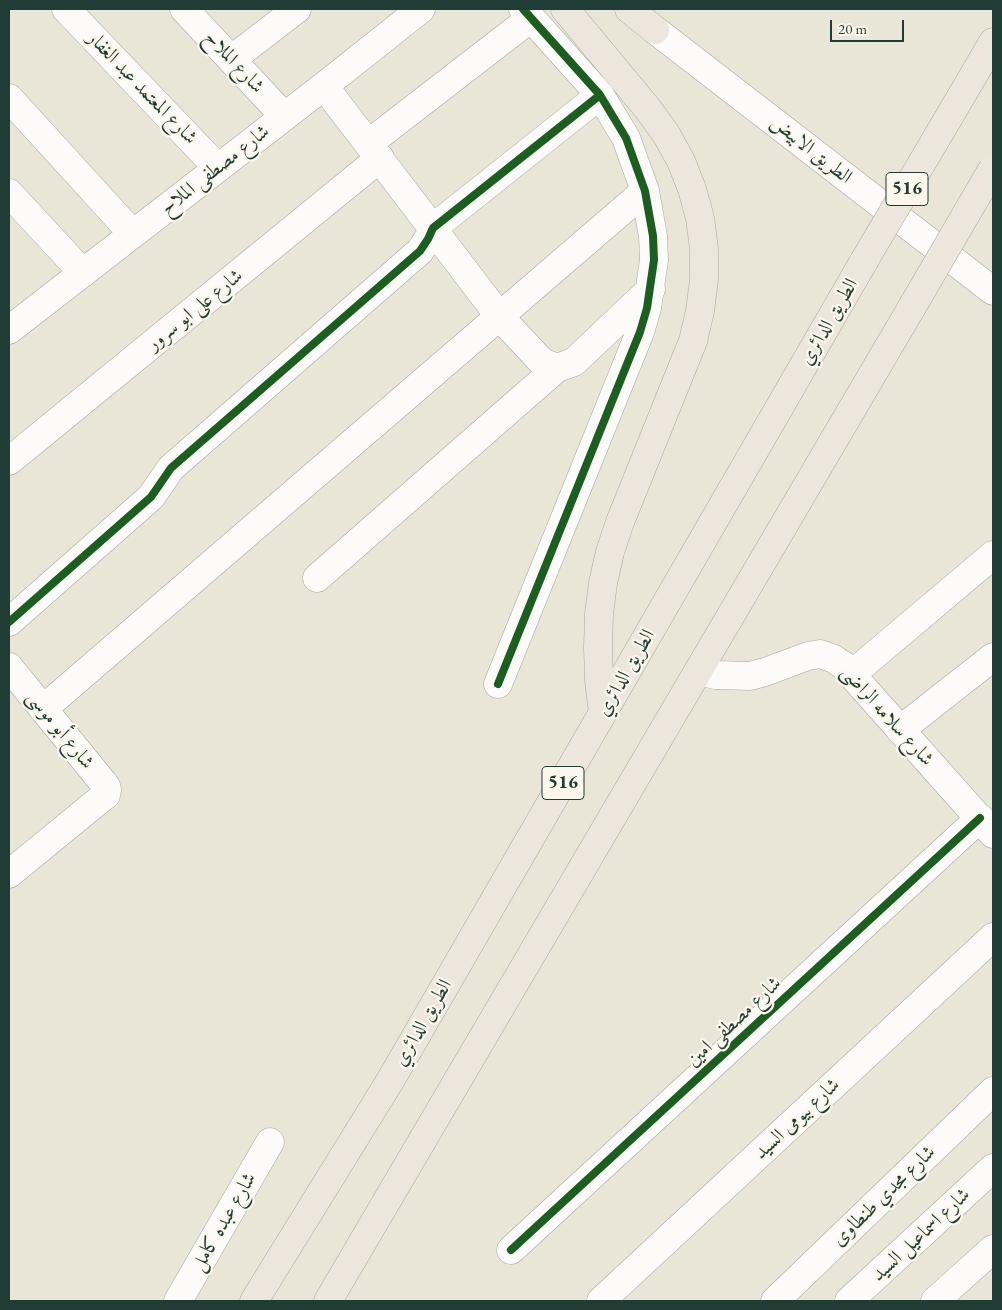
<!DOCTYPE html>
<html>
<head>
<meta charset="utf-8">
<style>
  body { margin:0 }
  #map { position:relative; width:1002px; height:1310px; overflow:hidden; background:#e9e5d7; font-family:"EB Garamond",serif }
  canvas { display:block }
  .frame { position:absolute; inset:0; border:10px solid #1f3d34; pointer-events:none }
  .scale { position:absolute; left:830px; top:20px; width:74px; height:22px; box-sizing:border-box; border:2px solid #1f3d34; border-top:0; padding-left:6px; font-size:15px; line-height:18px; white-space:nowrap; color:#1f3d34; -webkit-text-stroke:4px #fbf7ec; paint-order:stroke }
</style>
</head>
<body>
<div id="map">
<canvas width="1002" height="1310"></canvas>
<div class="frame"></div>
<div class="scale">20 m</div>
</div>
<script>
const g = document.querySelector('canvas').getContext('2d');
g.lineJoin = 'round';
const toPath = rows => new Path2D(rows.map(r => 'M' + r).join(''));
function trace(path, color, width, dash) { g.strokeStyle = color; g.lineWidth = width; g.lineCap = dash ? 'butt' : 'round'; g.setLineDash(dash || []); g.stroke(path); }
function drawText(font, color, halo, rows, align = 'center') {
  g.font = font + ' "EB Garamond",Amiri,serif'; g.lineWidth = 4.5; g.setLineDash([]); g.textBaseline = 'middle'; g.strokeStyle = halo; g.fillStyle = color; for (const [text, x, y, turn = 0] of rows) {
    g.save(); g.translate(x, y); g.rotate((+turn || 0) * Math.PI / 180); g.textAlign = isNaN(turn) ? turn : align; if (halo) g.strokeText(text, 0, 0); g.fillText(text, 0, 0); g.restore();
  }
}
const minor = toPath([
  [66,9,218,168],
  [184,9,284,116],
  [655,30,993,291],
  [232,59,297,9],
  [324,86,500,317,542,362,557,368,574,362,651,289],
  [9,98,133,234],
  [368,144,531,18],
  [9,193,83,273],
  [9,330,324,86,421,9],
  [9,461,380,158],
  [317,578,557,368],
  [9,622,151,497,171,468,420,251,428,239,433,228,600,95],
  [9,667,106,786,107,790,106,795,103,797,9,874],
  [699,671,716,675,750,676,765,672,808,656,820,654,832,658,843,665,993,834],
  [852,674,993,555],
  [498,684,640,332,647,308,654,260,653,236,645,191,626,138,600,95,523,9],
  [43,709,645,191],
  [900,730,993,657],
  [511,1250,980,818],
  [178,1301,270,1142],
  [601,1301,993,937],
  [775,1301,993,1091],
  [849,1301,993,1168],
  [935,1301,993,1249]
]);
const major = toPath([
  [629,9,655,30]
]);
const highway = toPath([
  [565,9,648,109,666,134,681,161,692,189,700,218,704,249,704,280,700,311,693,341,620,522,610,552,603,583,599,614,598,647,599,680,603,713],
  [949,117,993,42],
  [254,1301,390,1081,864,261],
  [328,1301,912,307]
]);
const highwayBridge = toPath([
  [864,261,949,117],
  [912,307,993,168]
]);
const cycleway = toPath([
  [9,622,151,497,171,468,420,251,428,239,433,228,600,95],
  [498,684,640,332,647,308,654,260,653,236,645,191,626,138,600,95,523,9],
  [511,1250,980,818]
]);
const shields = [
  [907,189,42],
  [563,783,42]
];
const shieldNames = [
  ["516",907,189],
  ["516",563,783]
];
const streetNames = [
  ["شارع الملاح",234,62,47],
  ["شارع المعتمد عبد الغفار",142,88,46],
  ["الطريق الابيض",811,150,38],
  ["شارع مصطفى الملاح",215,170,-38],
  ["شارع على ابو سرور",195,310,-39],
  ["الطريق الدائري",829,322,-60],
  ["الطريق الدائري",626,673,-60],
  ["شارع سلامه الراضى",887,716,48],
  ["شارع أبو موسى",60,730,51],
  ["شارع مصطفى امين",734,1022,-43],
  ["الطريق الدائري",423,1023,-60],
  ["شارع بيومى السيد",797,1119,-43],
  ["شارع مجدي طنطاوى",884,1196,-44],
  ["شارع عبده كامل",224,1222,-60],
  ["شارع اسماعيل السيد",921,1235,-43]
];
trace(minor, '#a5a79e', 29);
trace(major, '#a5a79e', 29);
trace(highway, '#a5a79e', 29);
trace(minor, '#fcfbf9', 28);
trace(major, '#ede6dd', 28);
trace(highway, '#ede6dd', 28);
trace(highwayBridge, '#a5a79e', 29, []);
trace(highwayBridge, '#ede6dd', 28);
trace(cycleway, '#1b5e20', 8);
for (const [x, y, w] of shields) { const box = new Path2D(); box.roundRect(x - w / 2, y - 16.5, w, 33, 4); g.fillStyle = '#fbf7ec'; g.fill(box); trace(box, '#1f3d34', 1); }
drawText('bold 19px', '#1f3d34', null, shieldNames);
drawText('20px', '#1f3d34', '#fbf7ec', streetNames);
</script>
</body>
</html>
